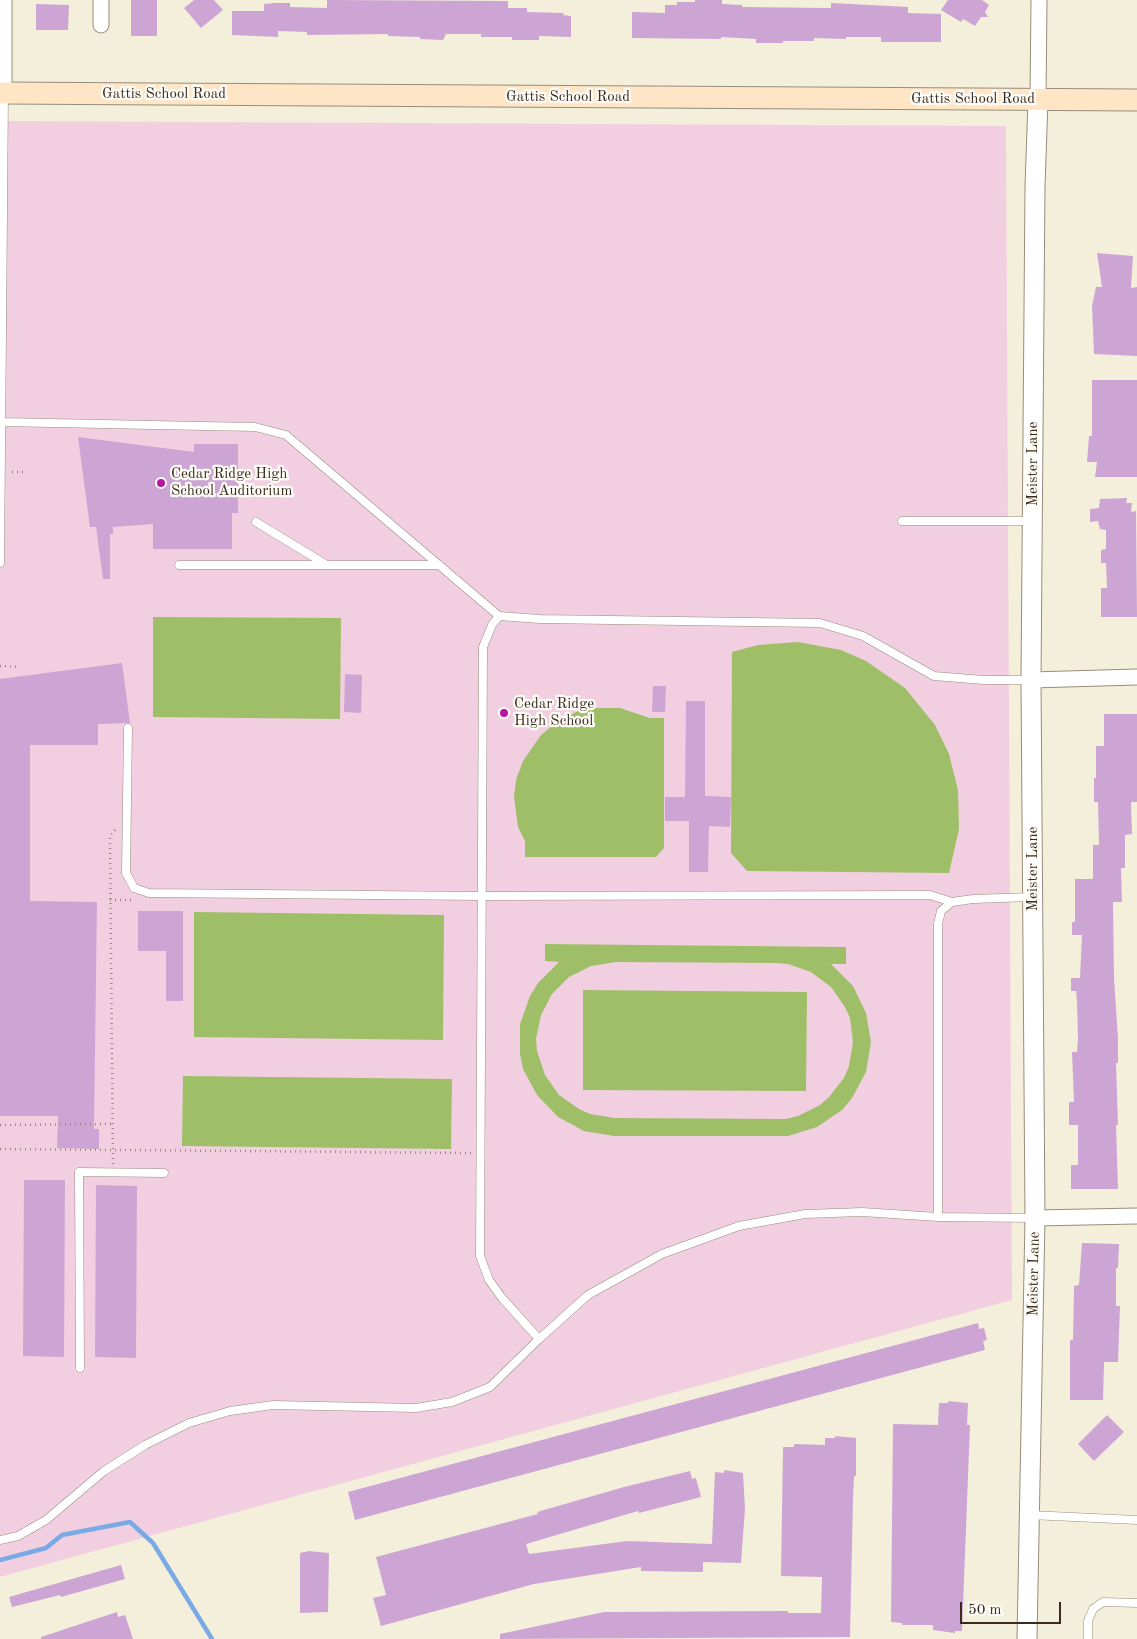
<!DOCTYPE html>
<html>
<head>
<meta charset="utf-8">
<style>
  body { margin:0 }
  #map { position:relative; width:1137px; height:1639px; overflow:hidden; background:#f4efdb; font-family:"Old Standard TT",serif }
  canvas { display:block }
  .scale { position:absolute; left:960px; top:1602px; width:101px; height:22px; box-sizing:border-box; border:2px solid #3b2a1e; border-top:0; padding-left:6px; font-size:15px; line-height:18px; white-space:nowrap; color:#3b2a1e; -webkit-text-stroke:4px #fdfcf7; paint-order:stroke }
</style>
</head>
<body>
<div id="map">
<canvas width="1137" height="1639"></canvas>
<div class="scale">50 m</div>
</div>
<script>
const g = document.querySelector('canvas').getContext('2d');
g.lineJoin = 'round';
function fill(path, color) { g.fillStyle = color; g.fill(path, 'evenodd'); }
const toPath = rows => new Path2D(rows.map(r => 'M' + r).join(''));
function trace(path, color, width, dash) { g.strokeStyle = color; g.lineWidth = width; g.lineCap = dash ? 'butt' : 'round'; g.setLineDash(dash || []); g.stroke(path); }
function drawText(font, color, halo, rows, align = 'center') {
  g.font = font + ' "Old Standard TT",serif'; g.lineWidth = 4.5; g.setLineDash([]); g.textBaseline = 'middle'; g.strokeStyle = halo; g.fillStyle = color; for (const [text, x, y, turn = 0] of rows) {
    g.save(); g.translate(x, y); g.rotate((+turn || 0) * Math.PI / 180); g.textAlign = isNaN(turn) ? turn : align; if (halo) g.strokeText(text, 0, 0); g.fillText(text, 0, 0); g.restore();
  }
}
const built = toPath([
  [0,121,1006,126,1012,1300,0,1577]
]);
const green = toPath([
  [153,617,341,618,340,719,153,717],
  [798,642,841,650,866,661,905,688,935,725,949,754,958,790,959,829,949,873,747,871,731,853,732,652,758,645],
  [589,708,620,708,650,718,664,718,664,848,656,857,525,857,525,841,518,827,514,797,516,780,523,761,541,735,553,725,576,712],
  [194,912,444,915,443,1040,194,1037],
  [545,944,846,947,846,964,831,964,853,986,866,1013,871,1042,866,1072,852,1098,842,1110,817,1127,788,1136,614,1136,584,1131,558,1117,537,1095,523,1069,520,1054,520,1024,530,996,538,983,559,962,545,961],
  [616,962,776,963,788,964,811,972,831,987,845,1007,850,1018,853,1042,849,1066,844,1078,829,1097,820,1105,798,1116,786,1119,614,1118,590,1114,579,1109,559,1095,545,1075,537,1051,536,1039,541,1015,552,994,569,977,591,966],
  [583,990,807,992,806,1091,583,1090],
  [183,1076,452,1079,451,1149,182,1146]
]);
const stream = toPath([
  [0,1560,46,1548,62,1535,130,1522,153,1543,212,1639]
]);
const building = toPath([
  [131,0,157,0,157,36,131,36],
  [194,0,214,0,223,10,201,28,184,8],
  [327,0,508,1,508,8,527,8,527,12,564,13,563,15,571,16,571,37,539,36,539,40,512,40,512,37,481,37,481,34,446,34,443,40,420,39,420,37,388,36,388,34,307,35,307,32,278,31,278,37,232,35,232,11,264,11,264,4,275,3,290,3,290,7,327,8],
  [695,0,722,0,722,4,742,5,742,7,831,8,831,3,908,7,908,13,941,14,941,42,881,42,881,37,846,37,846,39,814,38,814,41,783,41,783,43,756,43,756,39,721,37,721,39,632,38,632,12,665,13,665,5,677,5,677,2,695,2],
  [948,0,982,0,989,5,985,12,988,17,981,17,975,26,963,19,961,22,941,10],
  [36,4,69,5,68,30,36,30],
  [1097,253,1133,256,1131,288,1137,287,1137,356,1094,354,1092,306,1096,287,1102,287],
  [1092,380,1137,380,1137,477,1095,477,1097,462,1087,462,1089,436,1092,436],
  [78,437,194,452,194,444,238,444,238,513,232,513,232,549,153,549,153,524,113,527,113,534,110,534,110,579,103,579,96,527,90,527],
  [1127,498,1126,503,1132,503,1131,512,1136,511,1137,617,1101,617,1101,588,1107,588,1106,563,1101,563,1101,550,1106,549,1106,530,1100,529,1098,521,1090,522,1090,509,1099,508,1100,499],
  [122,663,130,723,98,724,98,745,30,745,30,901,97,902,94,1129,99,1129,99,1149,57,1148,58,1116,0,1116,0,679],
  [345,674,362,675,361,713,344,712],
  [653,686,666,686,665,712,652,712],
  [686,701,705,701,705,796,731,797,730,827,709,826,708,872,689,872,689,821,665,821,665,797,685,797],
  [1104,714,1137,714,1137,802,1131,802,1132,834,1125,835,1125,868,1121,868,1122,902,1113,902,1114,978,1118,1039,1118,1063,1116,1063,1118,1125,1116,1125,1118,1189,1071,1189,1071,1165,1078,1165,1078,1125,1069,1125,1069,1102,1074,1102,1072,1052,1077,1052,1078,1039,1077,1001,1076,991,1071,991,1071,978,1080,978,1082,935,1072,935,1072,922,1075,922,1075,879,1093,879,1093,845,1099,845,1098,802,1094,802,1094,778,1096,778,1096,746,1104,746],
  [138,911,183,911,183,1001,166,1001,166,951,138,951],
  [24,1180,65,1180,64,1357,23,1356],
  [96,1185,137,1186,136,1358,95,1357],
  [1082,1243,1119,1244,1118,1268,1116,1268,1116,1306,1120,1306,1118,1362,1104,1362,1103,1400,1070,1400,1070,1340,1073,1340,1074,1286,1079,1285],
  [978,1323,979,1329,984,1328,987,1340,983,1341,985,1350,355,1520,348,1492],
  [948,1401,968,1403,967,1425,970,1425,962,1631,955,1631,955,1633,933,1630,933,1625,902,1625,902,1623,891,1622,893,1424,938,1425,939,1403,948,1403],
  [1107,1415,1124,1432,1094,1461,1078,1444],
  [835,1436,856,1438,856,1476,854,1476,853,1499,850,1637,500,1639,500,1634,604,1612,788,1611,788,1613,821,1613,822,1577,781,1576,783,1447,794,1447,794,1444,825,1445,825,1438,835,1438],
  [724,1470,743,1473,745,1509,741,1563,703,1562,703,1572,641,1571,641,1567,534,1584,381,1626,373,1598,386,1595,376,1557,538,1514,537,1512,624,1487,690,1471,692,1479,696,1478,701,1497,639,1513,638,1511,526,1544,529,1554,627,1541,712,1544,715,1472,724,1473],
  [309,1551,329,1553,328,1612,300,1613,300,1553],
  [121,1565,125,1579,61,1597,60,1595,12,1607,9,1597],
  [117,1612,118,1617,125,1615,133,1639,41,1639,41,1637]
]);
const path = toPath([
  [12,472,23,472],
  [0,666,20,667],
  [110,900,135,900],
  [0,1125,112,1124],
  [0,1149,471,1153],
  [113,1164,110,836,116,829]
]);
const service = toPath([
  [0,422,255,427,286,435,499,616,540,619,820,623,863,636,934,676,984,680,1031,680],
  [902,521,1032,521],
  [256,522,325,564],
  [0,563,4,95],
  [179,565,439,565],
  [499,616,492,625,483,647,480,1256,489,1280,502,1298,539,1339,588,1295,662,1254,739,1226,805,1214,862,1212,938,1217,1034,1218],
  [128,728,126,873,134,888,149,893,482,896,930,895,952,902],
  [938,1217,938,924,941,911,952,902,973,899,1031,897],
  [80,1368,79,1172,164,1173],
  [1030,1515,1137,1520],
  [0,1540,18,1536,46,1520,104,1471,145,1445,189,1423,230,1411,273,1405,416,1408,452,1402,490,1387,539,1339],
  [1088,1639,1088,1621,1093,1609,1103,1602,1137,1603]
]);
const minor = toPath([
  [101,25,101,0],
  [4,93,4,0],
  [1038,100,1039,0],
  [1031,680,1137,677],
  [1035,1218,1137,1216]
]);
const tertiary = toPath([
  [1027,1639,1035,1218,1031,680,1035,186,1038,100]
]);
const secondary = toPath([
  [0,93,1137,100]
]);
const markers = [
  [161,483,5,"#b5179e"],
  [504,713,5,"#b5179e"]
];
const streetNames = [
  ["Gattis School Road",164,94],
  ["Gattis School Road",568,97],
  ["Gattis School Road",973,99],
  ["Meister Lane",1033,464,-90],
  ["Meister Lane",1033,869,-90],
  ["Meister Lane",1034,1274,-89]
];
const poiNames = [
  ["Cedar Ridge High",171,474],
  ["School Auditorium",171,491],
  ["Cedar Ridge",514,704],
  ["High School",514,721]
];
fill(built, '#f2cfe0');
fill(green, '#9ebf68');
trace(stream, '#7aaae5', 4.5);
fill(building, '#cca5d4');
trace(service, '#988c7c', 9);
trace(minor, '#988c7c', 17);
trace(tertiary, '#988c7c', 21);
trace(secondary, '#988c7c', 23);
trace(path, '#988c7c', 2.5, [1, 4]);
trace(service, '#fff', 8);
trace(minor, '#fff', 15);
trace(tertiary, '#fff', 19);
trace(secondary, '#fee5c5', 21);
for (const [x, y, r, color] of markers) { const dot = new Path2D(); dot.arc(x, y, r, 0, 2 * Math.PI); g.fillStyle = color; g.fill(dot); trace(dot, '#fdfcf7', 2); }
drawText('15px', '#3b2a1e', '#fdfcf7', streetNames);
drawText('15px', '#3b2a1e', '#fdfcf7', poiNames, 'left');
</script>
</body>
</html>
